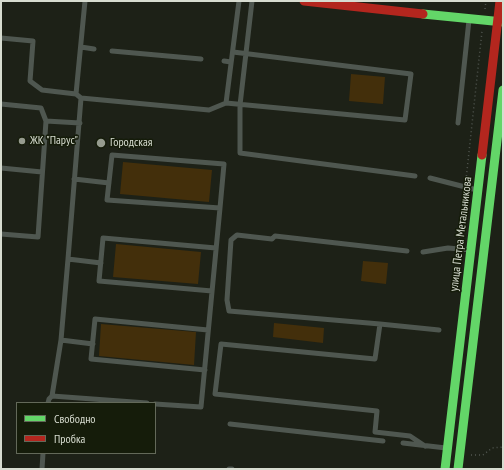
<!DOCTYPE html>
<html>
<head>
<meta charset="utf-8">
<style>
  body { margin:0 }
  #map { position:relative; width:504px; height:470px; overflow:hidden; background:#1d2117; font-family:"PT Sans Narrow",sans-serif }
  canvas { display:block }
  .frame { position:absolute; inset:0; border:2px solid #d7dcd0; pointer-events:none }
  .legend { position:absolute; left:16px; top:402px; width:140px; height:52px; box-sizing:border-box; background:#151c0a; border:1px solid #636959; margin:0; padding:5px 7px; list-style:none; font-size:12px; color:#d7dcd0 }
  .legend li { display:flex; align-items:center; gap:8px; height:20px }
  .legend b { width:20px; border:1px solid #636959 }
</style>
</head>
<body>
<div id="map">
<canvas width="504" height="470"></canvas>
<div class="frame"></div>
<ul class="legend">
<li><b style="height:5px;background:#63d668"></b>Свободно</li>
<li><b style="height:5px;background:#b3261e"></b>Пробка</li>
</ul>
</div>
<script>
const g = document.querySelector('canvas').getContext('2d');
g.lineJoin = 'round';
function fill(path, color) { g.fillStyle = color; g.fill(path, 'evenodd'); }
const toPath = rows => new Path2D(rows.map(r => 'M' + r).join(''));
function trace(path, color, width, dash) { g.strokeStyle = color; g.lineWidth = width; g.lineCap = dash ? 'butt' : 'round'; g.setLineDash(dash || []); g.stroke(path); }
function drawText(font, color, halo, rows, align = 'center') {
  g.font = font + ' "PT Sans Narrow",sans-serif'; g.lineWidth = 3; g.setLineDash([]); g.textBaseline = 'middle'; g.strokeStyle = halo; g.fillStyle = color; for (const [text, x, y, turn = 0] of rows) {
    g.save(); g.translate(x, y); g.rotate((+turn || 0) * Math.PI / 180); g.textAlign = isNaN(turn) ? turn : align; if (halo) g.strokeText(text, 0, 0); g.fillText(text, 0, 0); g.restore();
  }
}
const green = toPath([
  [351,74,385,77,383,104,349,101],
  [123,162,212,170,209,202,120,194],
  [116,244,201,252,198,284,113,277],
  [363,261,388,263,386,284,361,281],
  [274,323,324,328,323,343,273,337],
  [101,324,196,332,194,365,99,356]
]);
const path = toPath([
  [485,9,486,1],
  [466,180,482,31],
  [459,242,464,194],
  [471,455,483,455,492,448,503,447]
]);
const lane = toPath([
  [252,1,240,105,240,153,415,176],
  [1,38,33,41,30,81,42,90,76,94],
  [81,47,94,49],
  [112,51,201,59],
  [224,61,231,62],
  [81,98,209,110,226,103,239,1],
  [226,103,405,120,411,74,233,52],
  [1,104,41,108,46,121,38,237,1,234],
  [46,121,80,123],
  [458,123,469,20],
  [1,168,42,172],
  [430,178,477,190],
  [74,179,109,183],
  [423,252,448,248,471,250],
  [68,259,101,263],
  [212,291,99,281,103,238,216,248],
  [380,324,229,311,227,300,231,240,237,235,272,239,275,236,407,251],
  [61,340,93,344],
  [205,370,91,359,95,319,208,330],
  [52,396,147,403],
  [48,403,49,399,52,396,61,340,68,259,81,98,76,94,85,1],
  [155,404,201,407,220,208,224,164,112,155,107,200,220,208],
  [230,424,383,441],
  [403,443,446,448],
  [425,446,410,436,375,432,377,411,215,394,221,344,375,359,380,324,439,330],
  [42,469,43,453],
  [229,469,232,469]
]);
const fast = toPath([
  [423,14,503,22],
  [445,469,482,155],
  [458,469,503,90]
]);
const jam = toPath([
  [304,1,423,14],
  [482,155,500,1]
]);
const markers = [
  [22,141,4,"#969b8f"],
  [101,143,5,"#969b8f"]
];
const poiNames = [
  ["ЖК \"Парус\"",30,141],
  ["Городская",110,143]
];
const streetNames = [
  ["улица Петра Метальникова",461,234,-83]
];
fill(green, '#432f0b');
trace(path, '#515650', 1.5, [1, 3]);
trace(lane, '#4f5750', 5);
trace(fast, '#63d668', 9);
trace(jam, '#b3261e', 9);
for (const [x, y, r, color] of markers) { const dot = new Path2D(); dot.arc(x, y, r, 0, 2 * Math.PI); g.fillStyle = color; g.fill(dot); trace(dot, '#151c0a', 1.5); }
drawText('12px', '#d7dcd0', '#151c0a', poiNames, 'left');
drawText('12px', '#d7dcd0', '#151c0a', streetNames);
</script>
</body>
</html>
